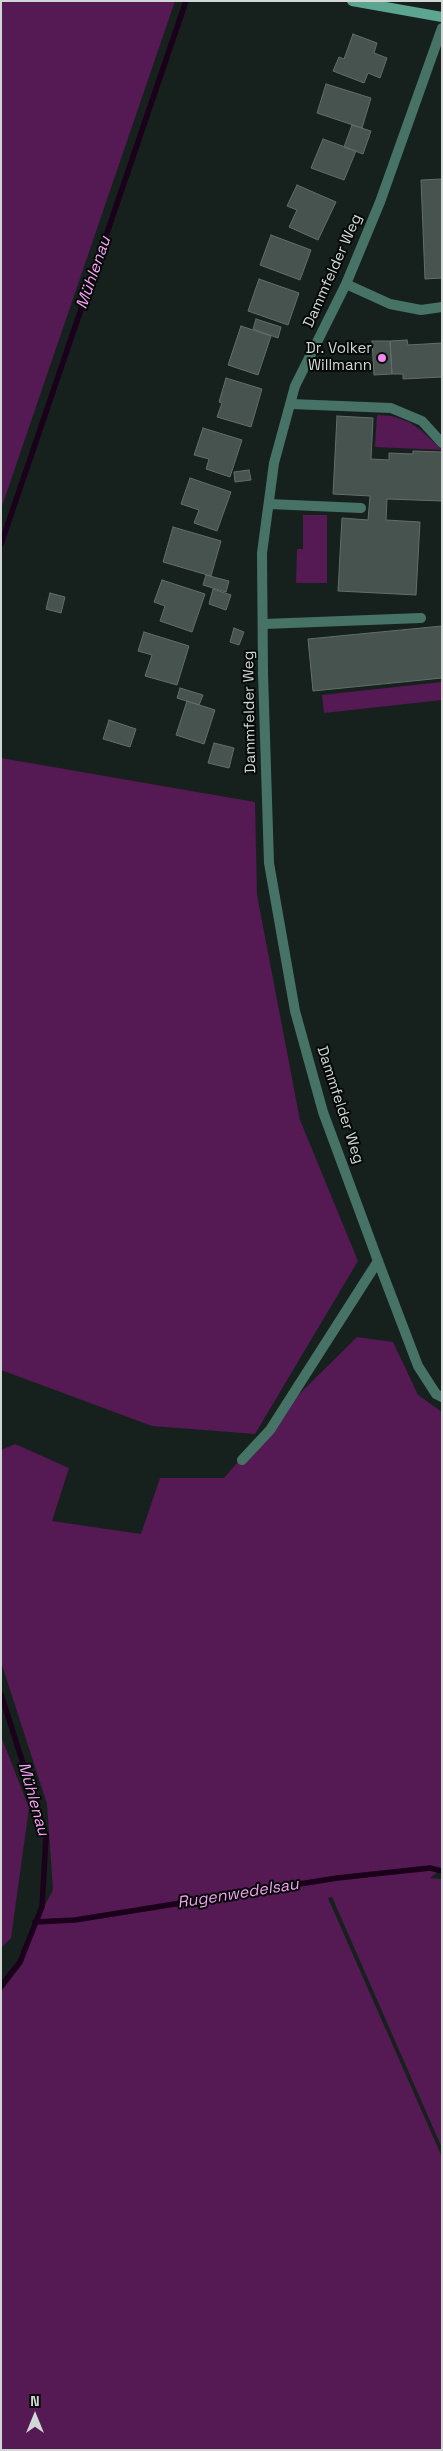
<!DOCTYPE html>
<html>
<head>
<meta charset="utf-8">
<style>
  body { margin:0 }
  #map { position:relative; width:443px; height:2451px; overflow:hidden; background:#16201d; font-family:"Space Grotesk",sans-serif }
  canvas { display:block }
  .frame { position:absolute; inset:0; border:2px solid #d0d7d5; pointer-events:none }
  .north { position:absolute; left:10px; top:2391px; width:50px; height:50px; -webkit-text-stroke:4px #050908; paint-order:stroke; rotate:0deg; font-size:14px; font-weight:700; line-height:20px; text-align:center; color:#d0d7d5 }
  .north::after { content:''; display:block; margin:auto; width:18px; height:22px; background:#d0d7d5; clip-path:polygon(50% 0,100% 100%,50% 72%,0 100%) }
</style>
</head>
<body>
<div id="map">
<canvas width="443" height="2451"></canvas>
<div class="frame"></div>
<div class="north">N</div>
</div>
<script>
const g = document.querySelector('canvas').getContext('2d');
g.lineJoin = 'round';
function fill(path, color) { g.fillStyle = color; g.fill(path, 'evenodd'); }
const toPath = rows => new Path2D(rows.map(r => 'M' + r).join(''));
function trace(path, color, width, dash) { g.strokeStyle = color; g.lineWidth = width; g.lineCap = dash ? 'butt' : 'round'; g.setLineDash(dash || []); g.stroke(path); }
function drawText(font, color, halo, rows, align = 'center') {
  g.font = font + ' "Space Grotesk",sans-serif'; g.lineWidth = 4; g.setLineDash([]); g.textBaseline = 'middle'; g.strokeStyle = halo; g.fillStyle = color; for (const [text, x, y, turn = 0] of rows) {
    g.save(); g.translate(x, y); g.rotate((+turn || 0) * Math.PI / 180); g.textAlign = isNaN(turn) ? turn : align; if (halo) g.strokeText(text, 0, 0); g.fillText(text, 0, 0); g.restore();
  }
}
const green = toPath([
  [1,1,175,1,1,509],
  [377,415,392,416,409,422,422,431,442,450,375,447],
  [303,515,327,515,327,583,296,583,297,549,303,549],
  [442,682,442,700,324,713,322,695],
  [1,758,255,802,257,895,300,1120,358,1261,255,1434,152,1426,1,1370],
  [357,1337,393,1342,418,1395,442,1412,442,1869,430,1878,442,1879,442,2148,332,1897,328,1898,442,2157,442,2450,1,2450,1,1992,23,1963,32,1929,53,1890,47,1804,1,1662,1,1450,15,1444,69,1468,52,1521,141,1534,160,1478,224,1478,283,1410],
  [1,1736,29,1808,11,1938,1,1948]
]);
const stream = toPath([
  [1,544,186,1],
  [1,1694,46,1836,42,1907,20,1962,1,1986],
  [35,1922,75,1920,337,1878,430,1868,442,1871]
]);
const building = toPath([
  [353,34,377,43,374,53,387,58,380,78,368,73,364,83,333,71,339,57,344,59,353,34],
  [326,84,371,98,362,128,317,113,326,84],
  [352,125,371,131,363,154,344,147,352,125],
  [323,139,356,151,344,180,311,168,323,139],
  [442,179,442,278,425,279,421,180,442,179],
  [297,185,336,202,318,240,289,227,297,210,287,206,297,185],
  [271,235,311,250,300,280,260,265,271,235],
  [259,279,299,293,288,325,248,311,259,279],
  [256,319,281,327,278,338,253,329,256,319],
  [241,326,271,336,258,375,228,365,241,326],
  [407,340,408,345,442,343,442,377,403,379,403,374,392,374,390,341,407,340],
  [372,341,390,341,392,374,374,375,372,341],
  [226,378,262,389,251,427,217,417,222,403,219,402,226,378],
  [337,416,373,418,371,459,389,460,389,453,413,454,413,451,442,452,442,501,387,499,386,520,420,522,416,595,338,591,342,518,368,520,370,496,333,494,337,416],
  [203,428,242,440,230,477,206,469,209,459,194,455,203,428],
  [249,470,251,480,235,482,234,472,249,470],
  [190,478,231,492,217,531,194,523,199,510,181,504,190,478],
  [173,527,221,541,211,576,163,562,173,527],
  [206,575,229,581,226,592,203,585,206,575],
  [162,580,205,594,192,632,160,621,165,606,154,602,162,580],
  [213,589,231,595,226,610,209,604,213,589],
  [50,593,65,597,61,613,46,609,50,593],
  [442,626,442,678,313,691,308,639,442,626],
  [234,628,244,632,239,645,230,642,234,628],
  [144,632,189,646,177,685,145,676,152,655,138,651,144,632],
  [180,688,203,695,199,705,177,698,180,688],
  [187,701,215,710,204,744,176,735,187,701],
  [109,720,136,729,130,747,103,739,109,720],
  [214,743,234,748,229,768,208,763,214,743]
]);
const service = toPath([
  [291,404,391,408,422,421,442,443],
  [269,504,361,508],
  [264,624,421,618],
  [242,1460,270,1430,378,1261]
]);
const minor = toPath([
  [442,28,380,202,346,284,295,386,274,463,262,553,263,674,269,863,295,1011,323,1112,378,1261,418,1366,436,1394,442,1397],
  [346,284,390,304,421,310,442,307]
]);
const secondary = toPath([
  [352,1,442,17]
]);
const markers = [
  [382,358,5,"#f489ef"]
];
const streetNames = [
  ["Dammfelder Weg",333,271,-66],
  ["Dammfelder Weg",250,712,-91],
  ["Dammfelder Weg",340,1105,72]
];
const poiNames = [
  ["Dr. Volker",372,349],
  ["Willmann",372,366]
];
const waterNames = [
  ["Mühlenau",94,273,-71],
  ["Mühlenau",33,1799,74],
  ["Rugenwedelsau",238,1894,-9]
];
fill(green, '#551954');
trace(stream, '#1b001b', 5.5);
fill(building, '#47534f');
trace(building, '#626e6a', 1);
trace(service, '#477367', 10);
trace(minor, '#477367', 10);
trace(secondary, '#5ba591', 10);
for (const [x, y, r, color] of markers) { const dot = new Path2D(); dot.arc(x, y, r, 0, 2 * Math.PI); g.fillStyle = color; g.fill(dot); trace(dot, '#050908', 2); }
drawText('15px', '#d0d7d5', '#050908', streetNames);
drawText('15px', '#d0d7d5', '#050908', poiNames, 'right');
drawText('italic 16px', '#f8a0f3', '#050908', waterNames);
</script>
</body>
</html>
